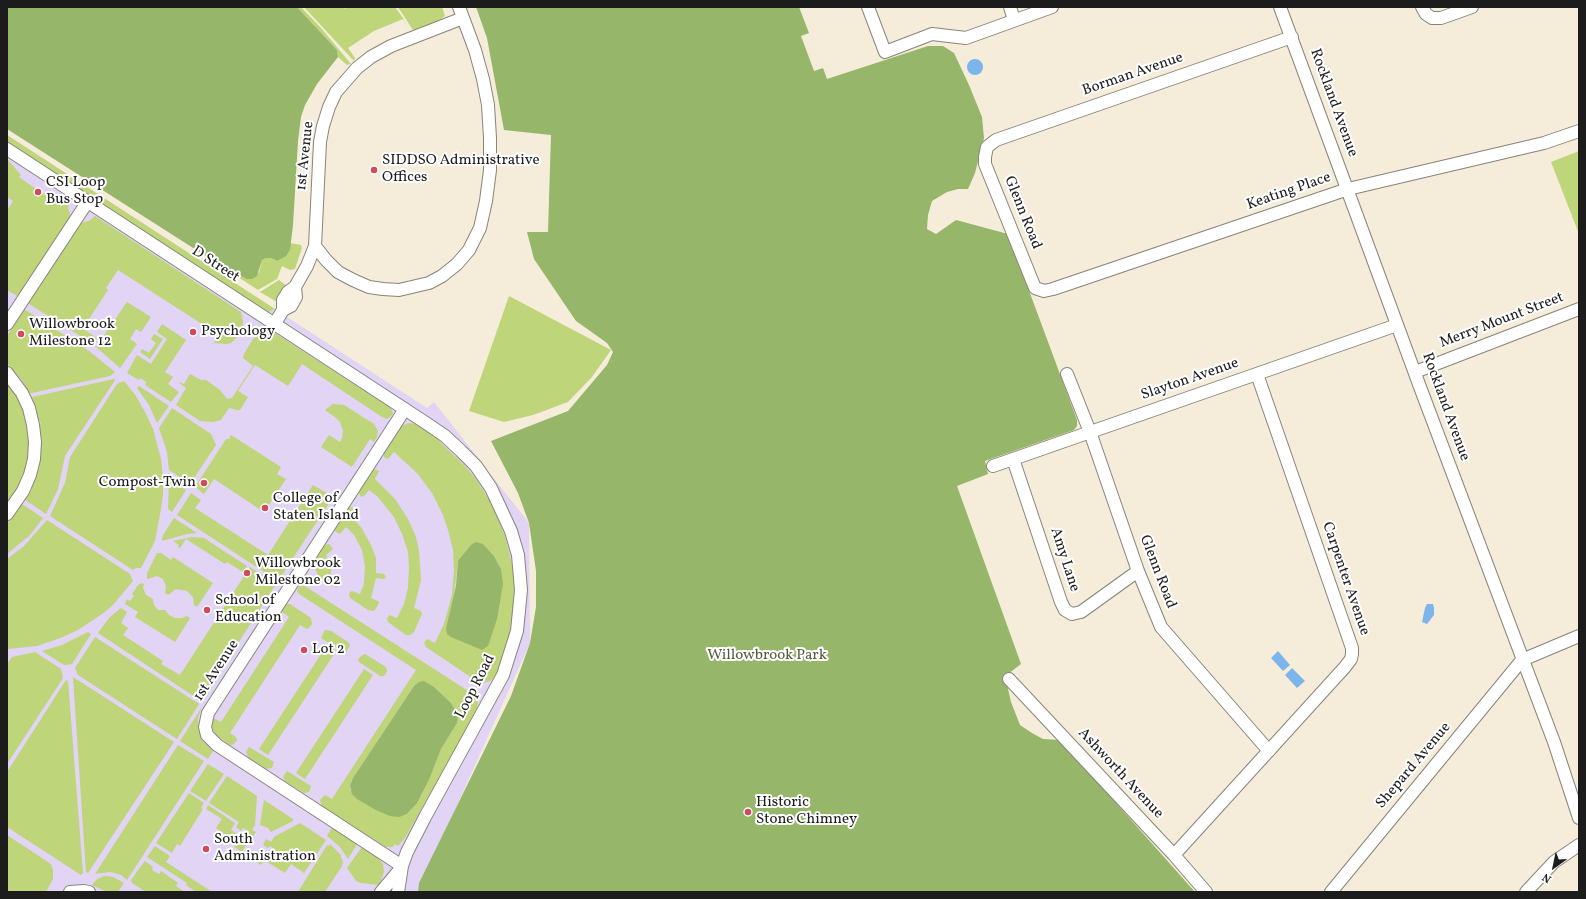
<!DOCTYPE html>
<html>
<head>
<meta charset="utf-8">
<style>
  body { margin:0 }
  #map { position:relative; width:1586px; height:899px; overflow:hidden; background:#f5edda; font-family:Vollkorn,serif }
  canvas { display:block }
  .frame { position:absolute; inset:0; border:8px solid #1c1c1c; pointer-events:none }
  .north { position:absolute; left:1534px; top:847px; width:40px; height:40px; -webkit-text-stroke:3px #fff; paint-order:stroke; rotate:213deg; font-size:11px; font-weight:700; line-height:16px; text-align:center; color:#1c1c1c }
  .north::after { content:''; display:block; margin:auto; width:14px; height:18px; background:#1c1c1c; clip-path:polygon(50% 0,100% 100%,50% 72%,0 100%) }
</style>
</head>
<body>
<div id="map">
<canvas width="1586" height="899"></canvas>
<div class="frame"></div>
<div class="north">N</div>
</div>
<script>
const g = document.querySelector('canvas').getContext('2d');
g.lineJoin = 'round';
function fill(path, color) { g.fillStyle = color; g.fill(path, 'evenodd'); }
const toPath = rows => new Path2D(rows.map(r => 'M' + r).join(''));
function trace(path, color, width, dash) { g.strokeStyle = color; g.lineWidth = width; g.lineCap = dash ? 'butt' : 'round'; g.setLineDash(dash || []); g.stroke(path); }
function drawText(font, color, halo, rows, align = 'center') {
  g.font = font + ' Vollkorn,serif'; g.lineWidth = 4; g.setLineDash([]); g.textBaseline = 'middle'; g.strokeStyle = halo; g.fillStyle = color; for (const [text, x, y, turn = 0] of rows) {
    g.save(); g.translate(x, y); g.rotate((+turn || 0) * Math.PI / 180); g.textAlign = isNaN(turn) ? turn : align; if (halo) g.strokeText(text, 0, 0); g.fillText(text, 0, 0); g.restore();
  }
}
const built = toPath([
  [7,135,427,408,434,402,529,523,530,643,418,892,7,892]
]);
const green = toPath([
  [297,7,301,7,321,28,351,64,347,65,338,57,337,50],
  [304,7,343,7,345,9,346,7,395,7,403,18,408,30,403,19,374,31,348,48,355,58,354,61],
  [398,7,442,7,445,16,438,21,413,30],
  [7,135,275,309,269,312,261,309,7,144],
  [1579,151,1579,234,1551,162],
  [7,159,21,175,19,177,36,189,35,192,40,196,42,193,53,200,69,204,68,208,71,217,19,297,7,290,7,211,13,201,7,197],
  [95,216,241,312,243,322,242,332,231,343,227,344,214,343,219,335,118,270,106,288,108,290,87,322,91,325,90,326,87,324,83,329,97,338,93,344,29,304,29,302,80,223,89,221],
  [290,243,301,245,302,248,295,269,290,270,282,266,277,279,258,290,215,262,227,268,259,273,262,260,266,258,271,258,277,261,290,250],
  [279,280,287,286,277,302,260,292],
  [509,296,611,350,592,377,568,402,533,415,504,422,469,411],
  [127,302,151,317,141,332,136,329,130,339,137,344,120,368,96,347],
  [24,309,89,351,115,372,110,376,32,393,29,393,22,380,7,363,7,336],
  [162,324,186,340,165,372,173,377,168,384,179,392,171,402,145,385,146,382,140,378,139,380,127,373,137,355,151,364,167,339,157,332],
  [267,328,391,408,393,414,391,416,387,419,382,417,302,364,288,386,255,365,238,391,248,397,240,410,237,410,229,408,221,420,213,422,200,421,176,405,186,388,179,383,179,382,184,384,190,374,201,380,206,380,220,390,227,399,232,398,253,366,243,358,244,354,253,339],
  [154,334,163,339,150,359,140,352,142,349,149,353,156,343,151,339],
  [7,379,13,387,11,389,13,392,15,391,26,416,30,445,29,456,23,478,19,488,7,506],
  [114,379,115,380,65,456,58,489,46,514,24,499,29,490,31,491,32,488,31,487,36,472,38,472,40,467,38,467,41,443,42,443,39,425,41,424,40,421,39,421,32,397],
  [124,381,136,396,146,414,153,429,161,459,163,477,163,494,161,509,155,541,141,568,136,568,133,570,50,516,65,483,70,457,117,384],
  [139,386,169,406,157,423,149,405,137,388],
  [333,404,344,405,374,424,378,431,377,437,374,442,370,439,352,467,321,447,329,435,340,442,342,438,343,431,340,422,336,418,325,410],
  [172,408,211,434,216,445,190,484,169,470,167,452,159,428],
  [410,423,416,424,434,436,465,466,476,479,491,503,505,536,512,564,514,585,513,615,506,650,495,677,490,681,484,683,478,682,426,647,424,643,427,639,435,643,444,624,452,595,454,570,453,550,448,530,443,515,432,493,417,473,394,452,388,459,384,457,384,452,398,430,403,425],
  [483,544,494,556,501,569,453,603,458,561],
  [231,435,281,467,277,474,286,479,264,512,214,479,204,494,195,487,226,439,229,439],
  [374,469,379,471,375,479,395,499,408,519,416,537,419,551,421,580,414,608,421,611,422,614,414,632,410,635,406,635,388,622,387,619,389,615,397,618,404,604,408,588,409,567,408,552,403,536,394,517,377,496,369,490,364,496,361,497,359,493,359,490],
  [169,479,186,490,172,512,168,509],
  [313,485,333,497,278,581,177,515,191,493,201,500,195,508,268,555],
  [22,504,43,518,30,535,7,554,7,521,8,522,11,519,10,518],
  [350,507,355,510,351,517,361,527,371,545,376,558,376,573,384,574,386,577,384,579,376,578,371,598,378,601,379,603,375,610,373,611,368,610,350,598,349,595,350,592,352,591,360,594,364,584,365,567,362,550,354,535,346,527,340,534,335,531,335,528,346,510],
  [174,518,197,533,187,534,162,541,163,535],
  [47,520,130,574,133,581,113,605,102,614,78,630,63,637,37,646,7,649,7,559,24,546],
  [192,537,204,538,247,566,243,572,227,562,225,564,186,539,180,548,178,547,179,545,173,541],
  [329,544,333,549,326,555,331,566,331,578,338,581,339,583,337,587,332,586,320,579,315,569,316,557,324,545],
  [157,553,161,553,171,560,173,557,213,583,197,607,194,605,193,597,187,591,176,589,168,595,165,593,166,586,163,579,157,576,147,579,147,573],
  [250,567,276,584,201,701,98,633,109,618,121,608,127,612,121,623,128,628,123,635,163,661,161,664,180,675],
  [142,583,144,584,143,588,146,595,153,599,154,605,158,610,165,610,169,615,175,618,182,618,187,616,190,618,175,642,135,617,138,612,125,604,127,599,130,601,134,596,132,594,138,585],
  [300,583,473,694,478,700,477,710,405,838,398,846,395,844,393,847,386,847,322,806,320,800,325,795,332,799,416,670,299,594,297,591],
  [419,682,434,687,451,703,455,709,457,723,441,749,429,780,421,796,411,810,407,814,350,790,350,786,353,778,414,686],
  [286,604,290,604,311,618,312,624,309,628,307,629,300,625,230,733,236,737,237,740,234,744,230,745,216,735,212,728,213,718,221,722,282,628,289,617,281,611,284,606],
  [325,630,331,631,348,642,350,645,346,653,344,653,321,638],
  [88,632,91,634,72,664,64,665,42,651,62,645],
  [95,637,199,704,177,739,78,675,75,668],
  [327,645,336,651,268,755,259,749],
  [35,652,61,669,63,678,7,764,7,664,12,657],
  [365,654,386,667,387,671,384,676,380,676,359,662,358,660,361,656],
  [364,669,373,675,305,779,296,773],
  [73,677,174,742,88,873,86,872],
  [66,680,68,681,83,873,81,875,7,827,7,772],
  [202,707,198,718,198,728,202,740,213,751,208,759,180,741],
  [178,745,204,761,127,880,121,875,110,872,95,874],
  [249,747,274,762,272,768,266,769,248,757,246,752],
  [208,764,224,774,206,801,190,791],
  [287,771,311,786,309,792,304,793,285,781,283,777],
  [227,776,257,796,255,825,252,830,256,832,252,838,248,835,249,832,243,828,241,831,236,827,239,822,209,803],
  [189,793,204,803,201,808,203,809,180,846,177,844,172,853,156,843],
  [264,800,293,819,293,821,271,832,268,828,260,825],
  [208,805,235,823,231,830,240,836,238,839,243,842,244,839,248,842,242,852,234,847,236,842,216,828,222,819,206,809],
  [300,823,326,840,304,873,291,864,285,873,264,860,261,865,253,859,260,849,264,852,263,855,270,859,274,852,272,851,273,848,270,846,268,848,263,845,266,839,271,842,274,837],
  [334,829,357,844,348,859,340,847,327,836,331,829],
  [7,835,51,864,53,870,53,879,46,892,7,892],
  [330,844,340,854,343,862,342,866,325,892,298,892,327,845,329,846],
  [155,846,170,856,166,862,212,892,196,892,186,885,187,883,147,857],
  [362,847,377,857,383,864,384,872,379,885,361,883,356,881,347,868],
  [145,861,153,867,152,870,159,874,161,871,178,883,176,886,185,892,146,892,132,883,131,880,144,862],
  [104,876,113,877,124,883,118,892,107,892,92,885,97,879]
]);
const forest = toPath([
  [7,7,297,7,337,50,338,57,317,84,305,105,301,117,298,141,293,225,290,250,286,256,277,261,271,258,266,258,262,260,257,276,252,279,247,279,215,262,7,129],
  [476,7,799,7,809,33,801,36,814,71,823,68,827,79,928,46,943,46,954,53,969,85,982,117,984,138,975,173,968,189,958,189,947,192,932,201,928,215,927,229,936,234,956,220,1008,234,1077,420,1077,426,1074,430,985,461,988,474,957,486,1021,664,1008,674,1006,680,1011,702,1020,725,1032,733,1043,739,1060,740,1195,892,418,892,419,883,511,696,530,643,536,607,536,571,529,523,518,493,491,441,568,411,607,365,613,352,607,343,576,321,534,259,527,232,548,232,551,135,504,130,487,38],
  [476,542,483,544,494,556,501,569,503,584,497,619,488,646,482,650,451,637,447,634,446,629,456,586,458,561,471,545],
  [424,681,434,687,451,703,455,709,458,716,457,723,441,749,429,780,417,803,407,814,399,817,390,816,376,810,357,799,352,794,350,786,353,778,414,686,419,682]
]);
const water = toPath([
  '967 67a8 8 0 1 1 16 0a8 8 0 1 1-16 0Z',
  [1427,604,1433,604,1434,608,1434,615,1427,624,1422,622,1425,608],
  [1278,651,1290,665,1283,671,1271,658],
  [1292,668,1305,681,1297,688,1285,675]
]);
const minor = toPath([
  [868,7,885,52,932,34,966,38,1052,7],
  [1010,7,1014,20],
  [1280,7,1420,387,1554,742,1579,818],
  [1422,7,1426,14,1432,18,1441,18,1472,7],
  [1292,37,996,140,987,147,985,157,985,164,1035,288,1044,291,1053,289,1348,189,1544,143,1579,131],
  [7,149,426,423,445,436,461,451,476,466,491,488,511,531,518,555,521,590,517,631,503,675,425,817,407,852,402,866,398,892],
  [315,246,326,260,338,272,353,280,369,287,383,289,399,290,429,283,442,276,457,264,469,250,480,228,486,201,490,170,490,138,488,105,483,79,475,50,459,7],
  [283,310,291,306,296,297,295,287],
  [275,323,283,310,283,300,288,292,295,287,307,266,315,246,320,142,323,126,329,107,336,92,357,68,371,57,391,46,463,18],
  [7,324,88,201],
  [1415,372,1579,309],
  [7,373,22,393,29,408,33,425,35,442,34,459,30,475,23,491,7,514],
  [1067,374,1090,432,1138,571,1161,627,1269,751],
  [1013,459,1061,602,1065,610,1072,614,1081,612,1138,571],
  [993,466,1397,325],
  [1009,679,1174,855,1206,892],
  [1174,855,1345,667,1351,659,1352,654,1352,648,1257,374],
  [402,866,217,745,207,735,205,727,208,713,405,409],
  [70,892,84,891,89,892],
  [381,892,402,867],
  [1331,892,1522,660,1579,636],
  [1526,892,1554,862,1579,845]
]);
const markers = [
  [374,170,4,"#d1495b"],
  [38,192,4,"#d1495b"],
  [193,332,4,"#d1495b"],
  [21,334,4,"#d1495b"],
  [204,483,4,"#d1495b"],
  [265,508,4,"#d1495b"],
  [247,573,4,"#d1495b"],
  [207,610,4,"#d1495b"],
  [304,650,4,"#d1495b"],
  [748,812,4,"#d1495b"],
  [206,849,4,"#d1495b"]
];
const streetNames = [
  ["Borman Avenue",1133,75,-19],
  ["Rockland Avenue",1333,103,70],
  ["1st Avenue",306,156,-84],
  ["Keating Place",1289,192,-19],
  ["Glenn Road",1022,213,68],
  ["D Street",215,265,33],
  ["Merry Mount Street",1502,321,-21],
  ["Slayton Avenue",1190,380,-19],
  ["Rockland Avenue",1445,407,70],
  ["Amy Lane",1064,560,72],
  ["Glenn Road",1157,572,69],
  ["Carpenter Avenue",1345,579,71],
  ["1st Avenue",217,671,-57],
  ["Loop Road",476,687,-63],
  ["Shepard Avenue",1414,766,-50],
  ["Ashworth Avenue",1120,774,47]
];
const poiNames = [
  ["SIDDSO Administrative",382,161],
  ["Offices",382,178],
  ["CSI Loop",46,183],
  ["Bus Stop",46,200],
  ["Willowbrook",29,325],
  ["Milestone 12",29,342],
  ["Psychology",201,332],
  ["Compost-Twin",196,483,"right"],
  ["College of",273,499],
  ["Staten Island",273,516],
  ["Willowbrook",255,564],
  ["Milestone 02",255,581],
  ["School of",215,601],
  ["Education",215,618],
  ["Lot 2",312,650],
  ["Historic",756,803],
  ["Stone Chimney",756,820],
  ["South",214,840],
  ["Administration",214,857]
];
const parkNames = [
  ["Willowbrook Park",767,656]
];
fill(built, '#e1d4f4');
fill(green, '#bed579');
fill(forest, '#96b669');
fill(water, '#7cb4ec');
trace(minor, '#88847b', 14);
trace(minor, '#fff', 12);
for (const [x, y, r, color] of markers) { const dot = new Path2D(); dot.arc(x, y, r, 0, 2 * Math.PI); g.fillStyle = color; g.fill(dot); trace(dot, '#fff', 1.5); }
drawText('15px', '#1c1c1c', '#fff', streetNames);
drawText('15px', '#1c1c1c', '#fff', poiNames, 'left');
drawText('15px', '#555d3d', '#fff', parkNames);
</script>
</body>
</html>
